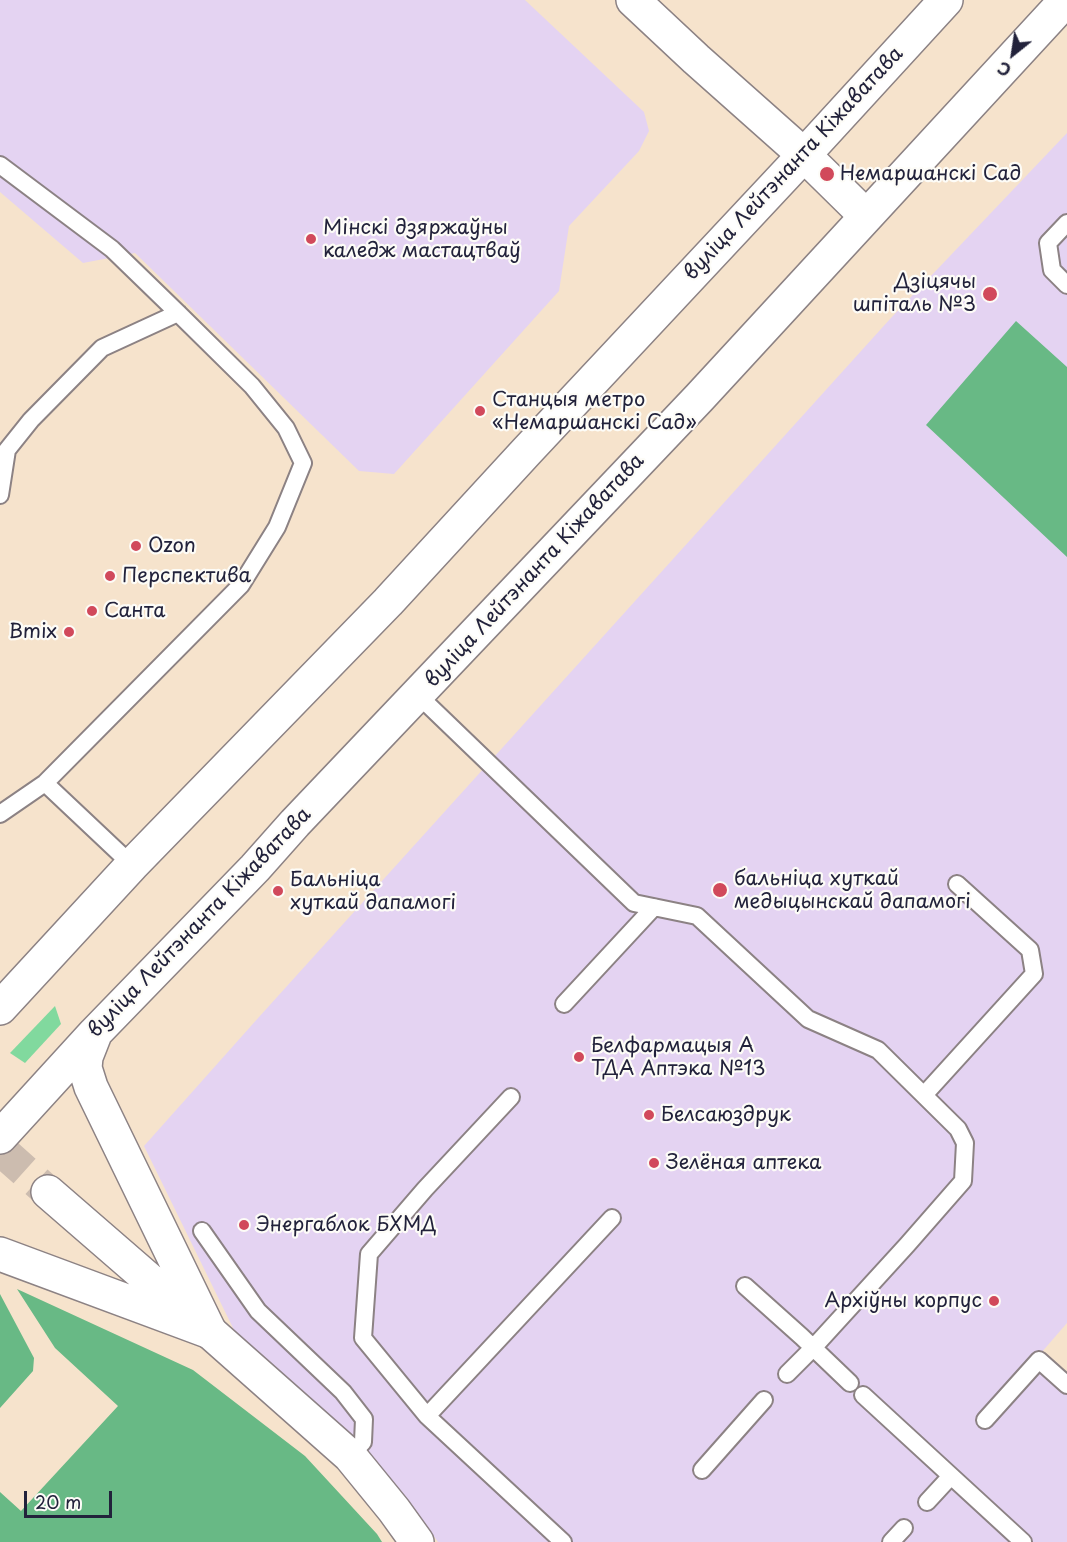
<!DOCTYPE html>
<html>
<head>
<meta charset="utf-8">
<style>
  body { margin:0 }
  #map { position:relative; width:1067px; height:1542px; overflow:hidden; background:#f6e3cc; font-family:"Playpen Sans",sans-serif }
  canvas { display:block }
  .north { position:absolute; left:983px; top:24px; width:60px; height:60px; -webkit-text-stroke:4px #fdfcf7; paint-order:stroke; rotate:210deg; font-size:16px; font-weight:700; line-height:24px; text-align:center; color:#22223b }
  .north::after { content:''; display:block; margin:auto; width:21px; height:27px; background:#22223b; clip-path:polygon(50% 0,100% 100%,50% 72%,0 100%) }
  .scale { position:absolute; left:24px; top:1491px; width:88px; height:27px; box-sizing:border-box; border:3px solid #22223b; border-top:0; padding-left:8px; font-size:18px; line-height:21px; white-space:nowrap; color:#22223b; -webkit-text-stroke:4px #fdfcf7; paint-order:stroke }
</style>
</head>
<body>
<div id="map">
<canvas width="1067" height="1542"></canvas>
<div class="north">С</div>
<div class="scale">20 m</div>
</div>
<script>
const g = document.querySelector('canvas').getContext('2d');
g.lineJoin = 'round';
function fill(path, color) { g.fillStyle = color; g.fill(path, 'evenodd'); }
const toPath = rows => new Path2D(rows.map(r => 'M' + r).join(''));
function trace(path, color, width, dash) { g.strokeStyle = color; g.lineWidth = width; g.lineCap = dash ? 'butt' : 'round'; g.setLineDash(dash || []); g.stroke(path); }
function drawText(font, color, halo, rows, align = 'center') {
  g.font = font + ' "Playpen Sans",sans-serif'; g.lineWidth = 4.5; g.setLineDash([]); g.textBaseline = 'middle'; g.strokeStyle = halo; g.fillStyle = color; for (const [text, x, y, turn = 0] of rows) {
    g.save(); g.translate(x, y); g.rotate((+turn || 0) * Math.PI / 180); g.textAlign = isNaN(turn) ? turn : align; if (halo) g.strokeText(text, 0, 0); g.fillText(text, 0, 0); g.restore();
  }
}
const built = toPath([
  [0,0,525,0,644,112,649,131,639,151,569,226,559,291,394,474,359,471,135,253,83,263,0,192],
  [1067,133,1067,1323,1041,1353,1067,1377,1067,1542,438,1542,407,1499,234,1330,144,1146,259,1017,890,319]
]);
const green = toPath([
  [55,1006,61,1024,25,1063,10,1053]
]);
const forest = toPath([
  [1016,321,1067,367,1067,557,926,425],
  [17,1289,193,1370,305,1456,377,1534,382,1542,0,1542,0,1492,21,1511,118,1406,55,1348],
  [0,1294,34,1358,33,1371,0,1408]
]);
const primaryTunnel = toPath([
  [0,1149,48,1192]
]);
const lane = toPath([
  [0,165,112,249,178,313,252,386,286,428,303,463,277,527,241,585,45,783,0,814],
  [1067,223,1048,243,1052,270,1067,285],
  [0,495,7,450,31,420,102,348,178,313],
  [418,695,634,903,697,916,808,1019,878,1050,958,1129,965,1143,963,1181,907,1245,813,1348,787,1374],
  [45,783,132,865],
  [564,1004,654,907],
  [924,1095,1034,974,1030,950,957,884],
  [511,1097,425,1189,369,1254,363,1338,427,1416,563,1542],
  [202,1231,258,1311,343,1392,364,1419,363,1442,350,1456],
  [745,1286,802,1337,850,1383],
  [863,1395,1023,1542],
  [427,1416,612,1218],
  [985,1420,1039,1360,1067,1385],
  [702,1470,764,1400],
  [927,1502,951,1476],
  [891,1542,904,1528]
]);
const street = toPath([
  [210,1332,350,1456,394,1510,417,1542]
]);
const secondary = toPath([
  [633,0,696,59,804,155,866,216]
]);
const primary = toPath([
  [0,1008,132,865,388,602,526,452,804,155,946,0],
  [95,1034,86,1057,85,1068,91,1087,210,1332],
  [0,1137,95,1033,255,868,295,823,699,398,1066,0],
  [48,1192,191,1316],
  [0,1254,210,1332]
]);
const markers = [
  [827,174,8,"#d1495b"],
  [311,239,6,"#d1495b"],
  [990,294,8,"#d1495b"],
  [480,411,6,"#d1495b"],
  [136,546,6,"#d1495b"],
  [110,576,6,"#d1495b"],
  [92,611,6,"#d1495b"],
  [69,632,6,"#d1495b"],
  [720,890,8,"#d1495b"],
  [278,891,6,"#d1495b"],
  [579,1057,6,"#d1495b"],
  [649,1115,6,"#d1495b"],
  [654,1163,6,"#d1495b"],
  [244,1225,6,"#d1495b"],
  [994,1301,6,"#d1495b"]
];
const streetNames = [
  ["вуліца Лейтэнанта Кіжаватава",794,164,-47],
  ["вуліца Лейтэнанта Кіжаватава",535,571,-47],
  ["вуліца Лейтэнанта Кіжаватава",200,923,-46]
];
const poiNames = [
  ["Немаршанскі Сад",840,174],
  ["Мінскі дзяржаўны",323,228],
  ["каледж мастацтваў",323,251],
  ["Дзіцячы",976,282,"right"],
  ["шпіталь №3",976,305,"right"],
  ["Станцыя метро",492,400],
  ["«Немаршанскі Сад»",492,423],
  ["Ozon",148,546],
  ["Перспектива",122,576],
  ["Санта",104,611],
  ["Bmix",57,632,"right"],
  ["бальніца хуткай",734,879],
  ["медыцынскай дапамогі",734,902],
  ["Бальніца",290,880],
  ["хуткай дапамогі",290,903],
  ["Белфармацыя А",591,1046],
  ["ТДА Аптэка №13",591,1069],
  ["Белсаюздрук",661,1115],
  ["Зелёная аптека",666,1163],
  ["Энергаблок БХМД",256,1225],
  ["Архіўны корпус",982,1301,"right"]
];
fill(built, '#e4d3f2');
fill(green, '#81d99e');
fill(forest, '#68b985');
trace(primaryTunnel, '#ccbcaf', 33, [33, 16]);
trace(lane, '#8c8284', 20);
trace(street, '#8c8284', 36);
trace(secondary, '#8c8284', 36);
trace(primary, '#8c8284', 36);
trace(lane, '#fff', 16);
trace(street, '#fff', 33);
trace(secondary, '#fff', 33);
trace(primary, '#fff', 33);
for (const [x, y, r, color] of markers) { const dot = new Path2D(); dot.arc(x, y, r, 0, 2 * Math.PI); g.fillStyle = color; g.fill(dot); trace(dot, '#fdfcf7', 2); }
drawText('20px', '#22223b', '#fdfcf7', streetNames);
drawText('20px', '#22223b', '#fdfcf7', poiNames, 'left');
</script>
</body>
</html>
